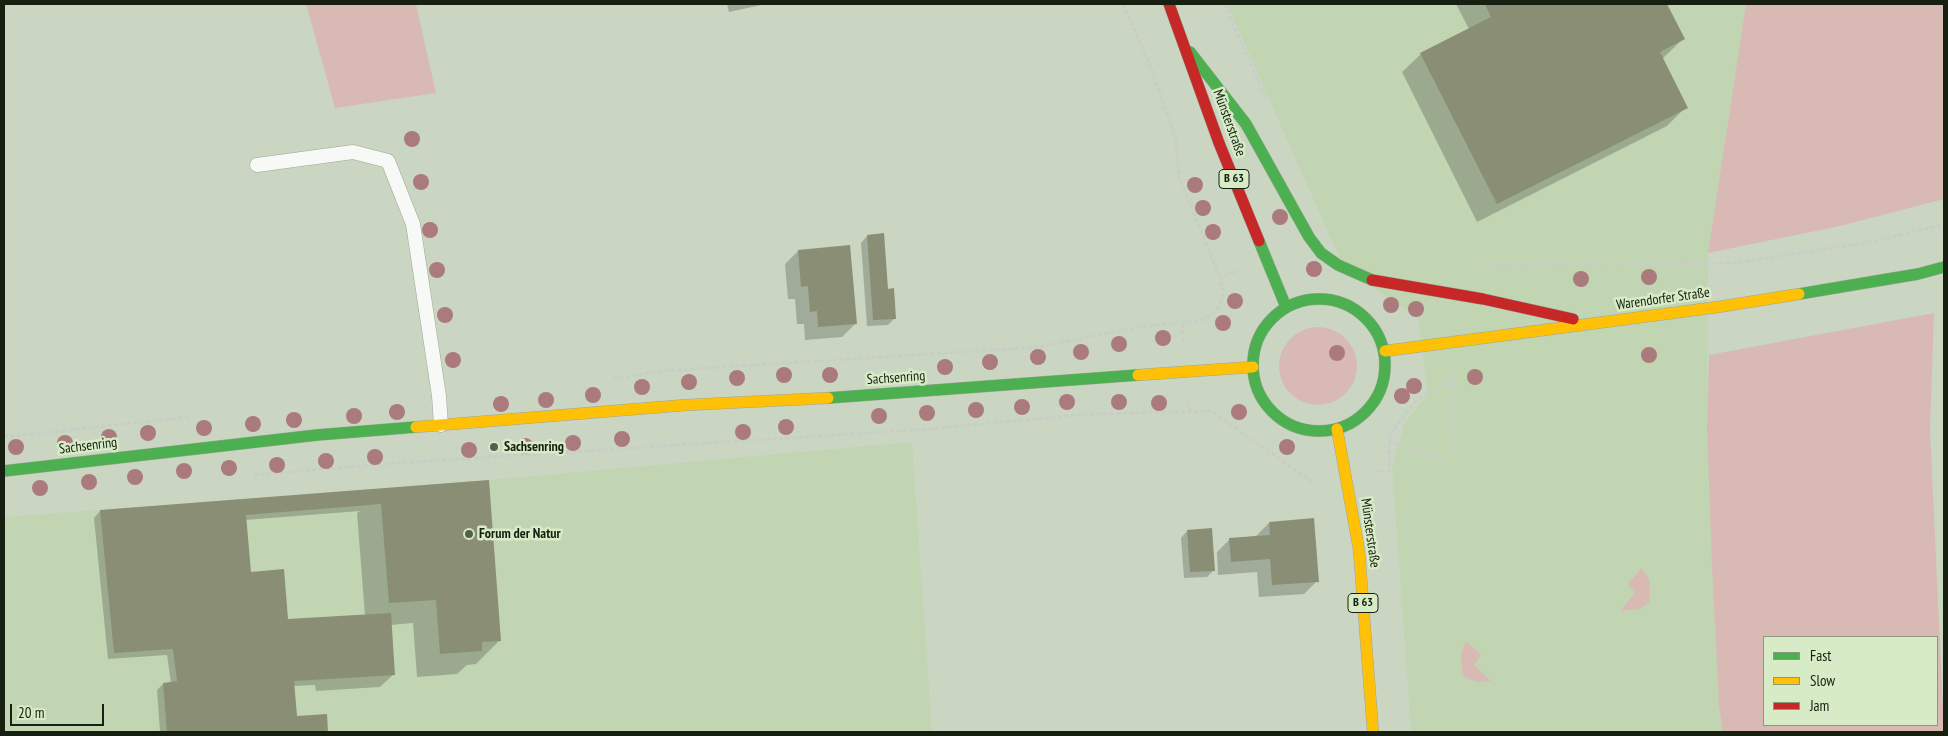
<!DOCTYPE html>
<html>
<head>
<meta charset="utf-8">
<style>
  body { margin:0 }
  #map { position:relative; width:1948px; height:736px; overflow:hidden; background:#cad6c1; font-family:"PT Sans Narrow",sans-serif }
  canvas { display:block }
  .frame { position:absolute; inset:0; border:5px solid #171f11; pointer-events:none }
  .legend { position:absolute; left:1763px; top:636px; width:175px; height:90px; box-sizing:border-box; background:#d6ebc6; border:1px solid #8a997e; margin:0; padding:6px 9px; list-style:none; font-size:15px; color:#171f11 }
  .legend li { display:flex; align-items:center; gap:10px; height:25px }
  .legend b { width:25px; border:1px solid #8a997e }
  .scale { position:absolute; left:10px; top:704px; width:94px; height:22px; box-sizing:border-box; border:2px solid #171f11; border-top:0; padding-left:6px; font-size:15px; line-height:18px; white-space:nowrap; color:#171f11; -webkit-text-stroke:4px #d6ebc6; paint-order:stroke }
</style>
</head>
<body>
<div id="map">
<canvas width="1948" height="736"></canvas>
<div class="frame"></div>
<ul class="legend">
<li><b style="height:6px;background:#4caf50"></b>Fast</li>
<li><b style="height:6px;background:#ffc107"></b>Slow</li>
<li><b style="height:6px;background:#c62828"></b>Jam</li>
</ul>
<div class="scale">20 m</div>
</div>
<script>
const g = document.querySelector('canvas').getContext('2d');
g.lineJoin = 'round';
function fill(path, color) { g.fillStyle = color; g.fill(path, 'evenodd'); }
const toPath = rows => new Path2D(rows.map(r => 'M' + r).join(''));
function trace(path, color, width, dash) { g.strokeStyle = color; g.lineWidth = width; g.lineCap = dash ? 'butt' : 'round'; g.setLineDash(dash || []); g.stroke(path); }
function drawText(font, color, halo, rows, align = 'center') {
  g.font = font + ' "PT Sans Narrow",sans-serif'; g.lineWidth = 5; g.setLineDash([]); g.textBaseline = 'middle'; g.strokeStyle = halo; g.fillStyle = color; for (const [text, x, y, turn = 0] of rows) {
    g.save(); g.translate(x, y); g.rotate((+turn || 0) * Math.PI / 180); g.textAlign = isNaN(turn) ? turn : align; if (halo) g.strokeText(text, 0, 0); g.fillText(text, 0, 0); g.restore();
  }
}
const built = toPath([
  [1227,4,1746,4,1708,253,1707,428,1719,706,1723,732,1411,732,1392,467,1405,422,1428,394,1418,317,1344,268],
  [912,442,932,732,5,732,4,517,489,480]
]);
const green = toPath([
  [306,4,416,4,436,93,335,108],
  [1746,4,1944,4,1944,199,1840,226,1708,253],
  [1934,313,1930,429,1944,732,1723,732,1719,706,1712,565,1707,428,1709,355],
  [1937,637,1937,725,1764,725,1764,637],
  '1279 366a39 39 0 1 1 78 0a39 39 0 1 1-78 0Z',
  [1641,568,1650,581,1649,603,1639,609,1620,611,1635,593,1628,584],
  [1466,641,1481,655,1474,665,1491,681,1477,682,1466,678,1462,672,1461,654]
]);
const shadow = toPath([
  [727,4,766,4,729,12],
  [1456,4,1665,4,1683,39,1662,59,1686,107,1667,126,1477,222,1402,72,1421,54,1469,29],
  [867,236,895,318,888,325,867,326,861,243],
  [798,251,856,323,842,337,805,340,804,324,797,324,795,299,788,299,785,264],
  [488,482,500,640,476,664,467,665,457,674,417,677,413,623,391,625,394,674,380,687,316,691,315,685,294,686,296,718,326,715,327,732,160,732,157,690,163,684,171,683,167,655,108,659,94,518,100,511],
  [360,511,357,513,365,616,287,621,250,575,245,520],
  [1269,523,1317,581,1304,594,1259,597,1257,572,1218,575,1217,552,1230,539,1256,536],
  [1187,531,1214,570,1207,577,1184,578,1181,538]
]);
const building = toPath([
  [1485,4,1667,4,1685,39,1660,52,1688,108,1497,204,1420,53,1491,17],
  [884,233,888,289,894,288,896,319,873,320,867,235],
  [850,245,857,324,818,327,817,311,810,312,808,286,801,287,798,250],
  [489,480,501,641,482,642,482,651,440,654,436,600,389,603,381,504,246,515,251,572,284,569,288,619,391,613,395,675,294,681,297,716,327,714,328,732,167,732,163,683,177,681,173,649,114,653,100,510],
  [1314,518,1319,582,1272,585,1270,559,1231,562,1229,538,1270,535,1269,522],
  [1212,528,1215,571,1190,572,1187,530]
]);
const path = toPath([
  [1123,4,1150,65,1176,140,1179,177,1220,278],
  [1224,4,1266,98],
  [1479,266,1736,263,1876,241,1944,224],
  [1182,324,1183,342],
  [613,379,660,371,1039,347,1139,327,1203,320,1214,313,1221,302,1223,291,1220,278,1238,270],
  [1452,382,1452,454],
  [1188,401,1190,413],
  [4,437,189,417],
  [1389,441,1446,460],
  [1374,472,1390,470,1389,441,1393,430,1414,403,1433,390,1452,382,1451,371],
  [254,475,396,463,929,429,1088,414,1211,411,1311,481,1316,480]
]);
const lane = toPath([
  [257,165,353,152,388,161,413,224,439,396,441,425]
]);
const fast = toPath([
  [1190,52,1246,124,1309,237,1321,253,1338,265,1372,280],
  [1259,241,1286,307],
  [1799,294,1918,274,1944,267],
  '1253 365a66 66 0 1 1 132 0a66 66 0 1 1-132 0Z',
  [828,398,1138,375],
  [4,471,317,435,416,427]
]);
const slow = toPath([
  [1385,351,1718,307,1799,294],
  [1138,375,1253,367],
  [416,427,686,405,828,398],
  [1337,429,1359,550,1373,732]
]);
const jam = toPath([
  [1169,4,1219,143,1259,241],
  [1372,280,1483,299,1573,319]
]);
const trees = [
  [412,139],
  [421,182],
  [1195,185],
  [1203,208],
  [1280,217],
  [430,230],
  [1213,232],
  [1314,269],
  [437,270],
  [1649,277],
  [1581,279],
  [1235,301],
  [1391,305],
  [1416,309],
  [445,315],
  [1223,323],
  [1163,338],
  [1119,344],
  [1081,352],
  [1337,353],
  [1649,355],
  [1038,357],
  [453,360],
  [990,362],
  [945,367],
  [784,375],
  [830,375],
  [1475,377],
  [737,378],
  [689,382],
  [1414,386],
  [642,387],
  [593,395],
  [1402,396],
  [546,400],
  [1067,402],
  [1119,402],
  [1159,403],
  [501,404],
  [1022,407],
  [976,410],
  [397,412],
  [1239,412],
  [927,413],
  [354,416],
  [879,416],
  [294,420],
  [253,424],
  [786,427],
  [204,428],
  [743,432],
  [148,433],
  [109,437],
  [622,439],
  [65,443],
  [573,443],
  [525,446],
  [16,447],
  [1287,447],
  [469,450],
  [375,457],
  [326,461],
  [277,465],
  [229,468],
  [184,471],
  [135,477],
  [89,482],
  [40,488]
];
const markers = [
  [494,447,5,"#565f4f"],
  [469,534,5,"#565f4f"]
];
const shields = [
  [1234,179,30],
  [1363,603,30]
];
const shieldNames = [
  ["B 63",1234,179],
  ["B 63",1363,603]
];
const streetNames = [
  ["Münsterstraße",1229,123,70],
  ["Warendorfer Straße",1663,299,-8],
  ["Sachsenring",896,378,-4],
  ["Sachsenring",88,446,-7],
  ["Münsterstraße",1370,533,82]
];
const poiNames = [
  ["Sachsenring",504,447],
  ["Forum der Natur",479,534]
];
fill(built, '#c2d5b3');
fill(green, '#d8b9b4');
fill(shadow, '#0003');
fill(building, '#898e75');
trace(lane, '#9da696', 15);
trace(fast, '#9da696', 12);
trace(slow, '#9da696', 12);
trace(jam, '#9da696', 12);
trace(path, '#c9cdc7', 3, [4, 2.5]);
trace(lane, '#f7f9f6', 14);
trace(fast, '#4caf50', 11);
trace(slow, '#ffc107', 11);
trace(jam, '#c62828', 11);
g.fillStyle = '#ab7a7c';
for (const [x, y] of trees) { g.beginPath(); g.arc(x, y, 8, 0, 2 * Math.PI); g.fill(); }
for (const [x, y, r, color] of markers) { const dot = new Path2D(); dot.arc(x, y, r, 0, 2 * Math.PI); g.fillStyle = color; g.fill(dot); trace(dot, '#d6ebc6', 2); }
for (const [x, y, w] of shields) { const box = new Path2D(); box.roundRect(x - w / 2, y - 9.5, w, 19, 4); g.fillStyle = '#d6ebc6'; g.fill(box); trace(box, '#171f11', 1); }
drawText('bold 12px', '#171f11', null, shieldNames);
drawText('14px', '#171f11', '#d6ebc6', streetNames);
drawText('bold 14px', '#171f11', '#d6ebc6', poiNames, 'left');
</script>
</body>
</html>
